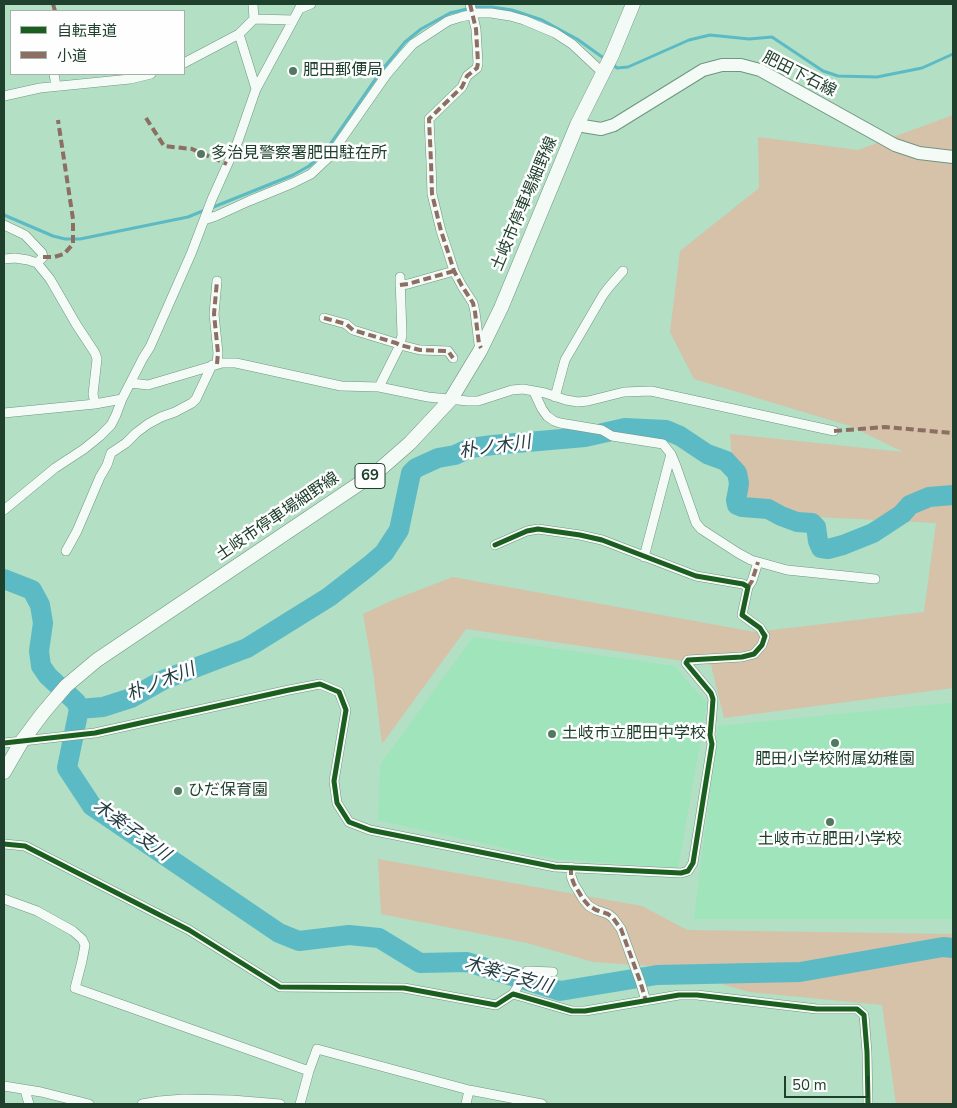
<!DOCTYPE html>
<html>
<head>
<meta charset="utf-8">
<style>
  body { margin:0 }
  #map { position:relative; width:957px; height:1108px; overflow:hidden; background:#b3dfc4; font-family:"Nunito Sans","Noto Sans JP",sans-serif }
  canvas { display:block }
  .frame { position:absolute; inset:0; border:5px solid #1f402d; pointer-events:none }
  .legend { position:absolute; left:10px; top:10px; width:175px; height:65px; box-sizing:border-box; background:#fefefe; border:1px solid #a5b2aa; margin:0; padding:6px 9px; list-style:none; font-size:15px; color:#1f402d }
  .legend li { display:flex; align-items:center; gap:10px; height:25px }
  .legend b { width:25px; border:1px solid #a5b2aa }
  .scale { position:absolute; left:784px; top:1076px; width:85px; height:22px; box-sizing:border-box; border:2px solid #1f402d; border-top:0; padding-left:6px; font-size:15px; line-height:18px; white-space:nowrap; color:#1f402d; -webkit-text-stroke:4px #fefefe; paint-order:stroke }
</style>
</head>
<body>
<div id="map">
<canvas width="957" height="1108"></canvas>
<div class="frame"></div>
<ul class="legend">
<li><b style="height:6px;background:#1b5e20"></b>自転車道</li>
<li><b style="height:6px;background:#8d6e63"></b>小道</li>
</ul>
<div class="scale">50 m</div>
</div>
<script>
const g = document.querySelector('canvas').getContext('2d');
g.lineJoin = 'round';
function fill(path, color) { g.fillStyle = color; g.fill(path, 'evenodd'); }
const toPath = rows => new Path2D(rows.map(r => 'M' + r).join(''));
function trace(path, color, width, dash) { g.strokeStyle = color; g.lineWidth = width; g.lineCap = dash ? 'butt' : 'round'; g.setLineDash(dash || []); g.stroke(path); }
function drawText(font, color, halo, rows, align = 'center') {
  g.font = font + ' "Nunito Sans","Noto Sans JP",sans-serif'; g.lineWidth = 5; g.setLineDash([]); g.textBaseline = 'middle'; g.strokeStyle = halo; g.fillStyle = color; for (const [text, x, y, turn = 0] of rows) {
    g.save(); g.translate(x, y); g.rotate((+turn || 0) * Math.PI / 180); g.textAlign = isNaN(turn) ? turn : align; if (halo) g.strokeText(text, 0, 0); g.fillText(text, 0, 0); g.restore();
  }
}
const built = toPath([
  [473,637,674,666,707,703,678,868,555,859,378,820,380,765],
  [949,703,953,703,953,919,694,919,718,726]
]);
const green = toPath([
  [953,115,953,688,724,718,711,665,466,629,382,744,373,671,363,614,393,600,453,577,755,632,924,612,936,523,736,513,730,434,903,452,850,426,694,379,670,332,680,251,759,188,758,137,858,150],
  [378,859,642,906,687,930,953,934,953,1104,896,1104,882,1005,749,992,665,967,593,962,527,943,381,914]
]);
const stream = toPath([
  [612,64,617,68,628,67,689,40,710,35,749,39,772,37,823,71,838,76,877,77,922,68,953,54],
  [211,208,293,175,309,166,324,153,381,71,405,42,421,29,450,13,475,7,492,7,512,10,542,20,577,39,605,59],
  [4,215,53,236,65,239,80,239,188,217,205,210]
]);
const river = toPath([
  [4,579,32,590,40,605,43,623,39,651,41,666,48,676,76,702,79,709,103,707,131,698,163,680,247,648,329,597,369,566,384,553,399,530,411,473,416,468,438,458,455,455,470,448,493,445,585,437,625,428,666,430,680,436,707,454,726,461,737,473,739,483,738,490,736,500,737,505,742,507,768,509,781,516,797,522,812,523,816,527,818,541,821,548,828,549,843,545,873,533,902,514,910,505,929,497,953,495],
  [79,709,67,768,92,806,279,933,299,941,349,935,379,938,420,963,467,962,560,991,657,975,800,972,943,947,953,948]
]);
const minor = toPath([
  [253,4,254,19],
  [470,4,476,29,478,63,477,68,467,76,462,87,429,119,431,162,432,194,441,231,448,252,454,271,462,286,473,303,475,312,479,344,481,348],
  [299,9,311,4],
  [239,34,256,89],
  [184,63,239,34,254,19,293,20],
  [54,74,56,86],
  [4,96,40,88,130,79,151,74],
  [204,220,216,216,249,201,293,183,311,174,329,157,387,74,404,54,413,44,448,21,461,17,478,13,491,13,510,16,524,20,555,33,572,44,603,73],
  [4,225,25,235,42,253,43,257,37,263,50,279,76,324,95,353,97,359,93,394,95,404],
  [4,259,15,258,28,260,37,263],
  [400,285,408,284,454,271],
  [324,318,346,324,353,330,396,343,400,345,420,350,448,351,453,358],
  [217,364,218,353,214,314,217,281],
  [131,383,148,385,222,363,236,363,341,386,379,387,428,397,468,401,478,401,512,390,523,389,545,393,566,400,578,402,588,401,624,392,651,391,834,431],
  [379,387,400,345,402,335,400,277],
  [534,392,542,409,547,416,554,421,560,423,602,430,612,436,663,444,671,454,676,466,696,523,701,529,738,553,751,560,787,570,875,579],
  [555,397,565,360,603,295,609,287,623,271],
  [4,413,95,404,122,399],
  [4,510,55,468,84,449,100,436,111,425,116,415,122,399,143,358,150,347,191,254,212,199,238,141,256,89,302,4],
  [66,551,77,531,100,477,107,465,111,453,126,443,136,433,148,424,161,417,175,412,192,403,196,399,212,365],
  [644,557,671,454],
  [748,587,752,581,758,562],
  [4,743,95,733,289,690,320,684,339,692,346,710,334,781,337,803,349,822,370,830,555,867,681,873,688,871,693,863,712,744,710,735,712,713,713,699,711,693,686,663,688,660,742,657,754,654,762,645,765,636,763,633,760,628,742,615,748,587,743,584,696,576,602,540,580,535,538,529,527,531,495,545],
  [4,844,25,846,189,930,280,987,404,988,496,1005,513,994,572,1011,585,1011,679,995,697,995,817,1009,857,1009,864,1015,867,1052,868,1104],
  [571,867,571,876,574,884,583,899,589,906,596,910,608,914,613,918,621,929,640,981,646,1001],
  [4,899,37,911,73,931,82,939,85,945,82,961,75,988,309,1071],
  [513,994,527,971,553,972],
  [4,1086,41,1092,89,1104],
  [25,1090,29,1104],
  [142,1104,159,1101,184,1099,232,1100,280,1104],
  [300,1104,309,1071,317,1049,469,1090,542,1104],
  [466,1104,469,1090]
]);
const secondary = toPath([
  [577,125,601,129,614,125,703,70,722,65,741,65,760,70,895,145,919,153,953,157]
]);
const primary = toPath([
  [4,772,22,741,43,713,66,686,97,660,378,471,410,443,451,399,480,351,501,308,577,125,612,55,633,4]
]);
const quiet = toPath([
  [53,4,55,11],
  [470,4,476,29,478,63,477,68,467,76,462,87,429,119,431,162,432,194,441,231,448,252,454,271,462,286,473,303,475,312,479,344,481,348],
  [146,118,164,146,192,149,227,164],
  [43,257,54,257,64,254,73,244,73,219,58,120],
  [400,285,408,284,454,271],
  [324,318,346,324,353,330,396,343,400,345,420,350,448,351,453,358],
  [217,364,218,353,214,314,217,281],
  [834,431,885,427,953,433],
  [748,587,752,581,758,562],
  [571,867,571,876,574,884,583,899,589,906,596,910,608,914,613,918,621,929,640,981,646,1001]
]);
const cycleway = toPath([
  [4,743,95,733,289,690,320,684,339,692,346,710,334,781,337,803,349,822,370,830,555,867,681,873,688,871,693,863,712,744,710,735,712,713,713,699,711,693,686,663,688,660,742,657,754,654,762,645,765,636,763,633,760,628,742,615,748,587,743,584,696,576,602,540,580,535,538,529,527,531,495,545],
  [4,844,25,846,189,930,280,987,404,988,496,1005,513,994,572,1011,585,1011,679,995,697,995,817,1009,857,1009,864,1015,867,1052,868,1104]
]);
const markers = [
  [293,71,5,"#537862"],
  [201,154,5,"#537862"],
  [552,734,5,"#537862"],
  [835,743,5,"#537862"],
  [178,791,5,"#537862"],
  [830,822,5,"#537862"]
];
const shields = [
  [370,476,30]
];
const shieldNames = [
  ["69",370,476]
];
const poiNames = [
  ["肥田郵便局",303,71],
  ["多治見警察署肥田駐在所",211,154],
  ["土岐市立肥田中学校",562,734],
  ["肥田小学校附属幼稚園",835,760,"center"],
  ["ひだ保育園",188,791],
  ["土岐市立肥田小学校",830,840,"center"]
];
const streetNames = [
  ["肥田下石線",799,75,27],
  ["土岐市停車場細野線",525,204,-67],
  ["土岐市停車場細野線",278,517,-34]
];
const waterNames = [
  ["朴ノ木川",495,448,-8],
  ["朴ノ木川",161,683,-22],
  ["木楽子支川",131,831,36],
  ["木楽子支川",508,976,16]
];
fill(built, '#9fe4bb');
fill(green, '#d6c1a9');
trace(stream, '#5cbac5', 3);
trace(river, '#5cbac5', 20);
trace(minor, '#709580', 10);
trace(secondary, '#709580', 14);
trace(primary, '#709580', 15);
trace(minor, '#f4faf6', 9);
trace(secondary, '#f4faf6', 12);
trace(primary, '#f4faf6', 14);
trace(quiet, '#8d6e63', 4, [8, 4]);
trace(cycleway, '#1b5e20', 5);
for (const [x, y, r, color] of markers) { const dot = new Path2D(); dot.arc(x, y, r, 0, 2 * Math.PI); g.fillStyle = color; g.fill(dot); trace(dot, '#fefefe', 2); }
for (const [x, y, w] of shields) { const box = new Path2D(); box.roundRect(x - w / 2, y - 12.5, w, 25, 4); g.fillStyle = '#fefefe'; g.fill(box); trace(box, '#1f402d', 1); }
drawText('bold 15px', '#1f402d', null, shieldNames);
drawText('16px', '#1f402d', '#fefefe', poiNames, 'left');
drawText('16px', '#1f402d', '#fefefe', streetNames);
drawText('italic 18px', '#243d43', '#fefefe', waterNames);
</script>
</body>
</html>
